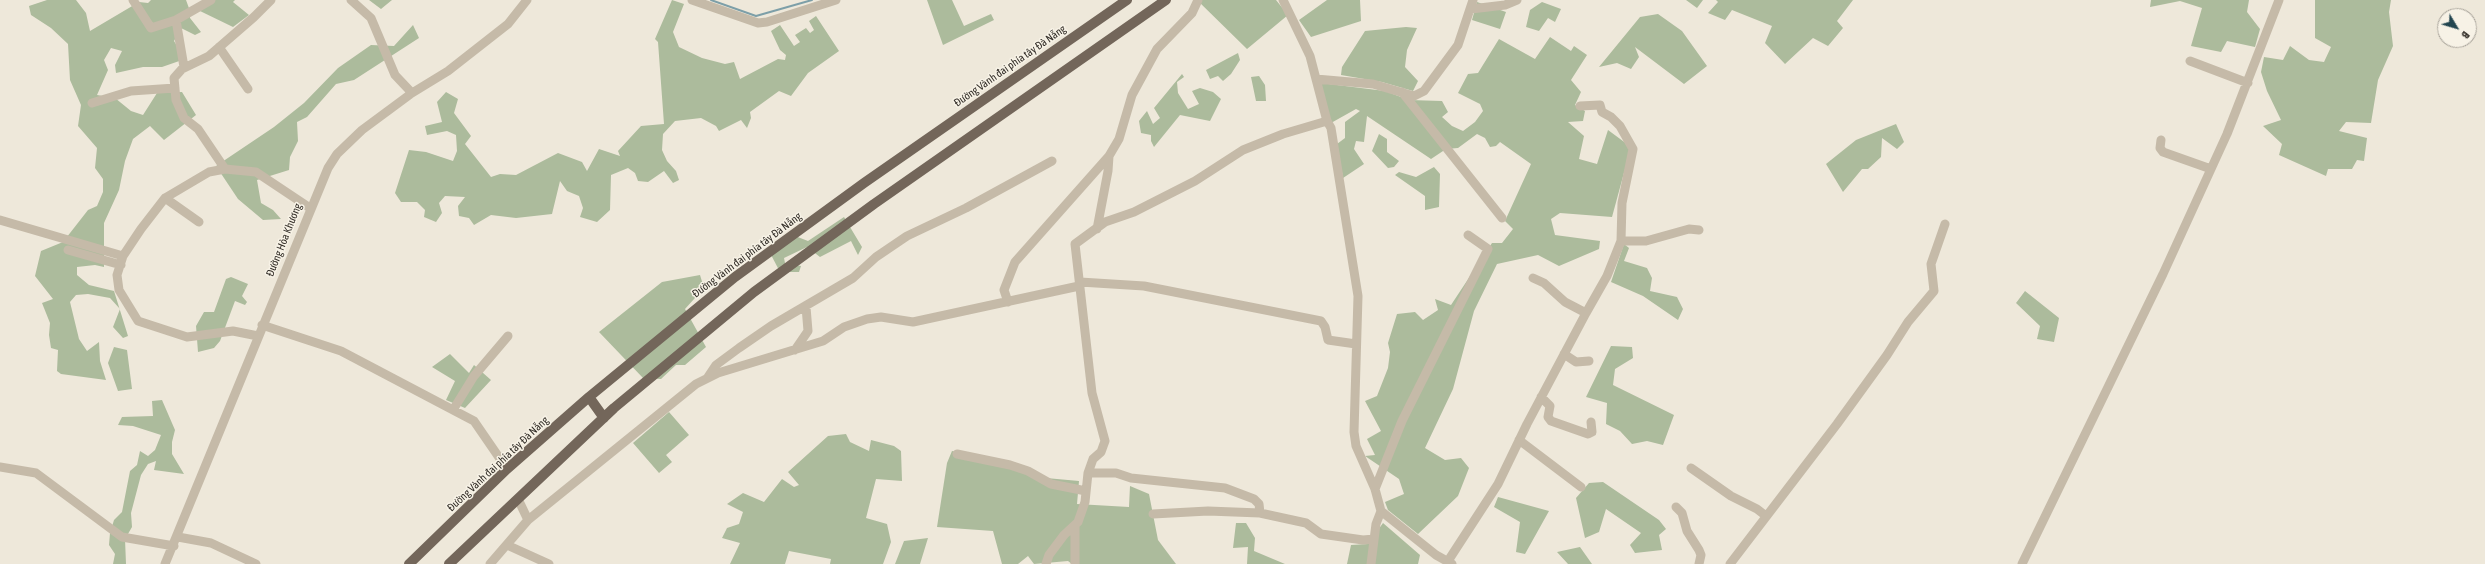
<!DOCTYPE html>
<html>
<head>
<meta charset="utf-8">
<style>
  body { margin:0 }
  #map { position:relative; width:2485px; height:564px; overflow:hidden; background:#eee8da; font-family:"Asap Condensed",sans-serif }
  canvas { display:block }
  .north { position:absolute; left:2437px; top:8px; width:40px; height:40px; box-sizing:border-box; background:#f7f2e6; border:1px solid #a8a39a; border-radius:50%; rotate:128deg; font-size:11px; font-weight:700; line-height:16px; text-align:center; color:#322d27 }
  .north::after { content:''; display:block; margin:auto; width:14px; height:18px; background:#22454f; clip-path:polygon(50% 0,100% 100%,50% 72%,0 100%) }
</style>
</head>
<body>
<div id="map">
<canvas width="2485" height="564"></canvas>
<div class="north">B</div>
</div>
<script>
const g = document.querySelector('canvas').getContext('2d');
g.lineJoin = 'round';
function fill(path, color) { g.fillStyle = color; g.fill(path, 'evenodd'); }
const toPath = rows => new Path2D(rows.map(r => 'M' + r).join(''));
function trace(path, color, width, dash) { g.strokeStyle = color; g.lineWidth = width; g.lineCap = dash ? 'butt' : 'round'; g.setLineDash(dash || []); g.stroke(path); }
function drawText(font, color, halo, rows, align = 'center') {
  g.font = font + ' "Asap Condensed",sans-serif'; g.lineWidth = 3; g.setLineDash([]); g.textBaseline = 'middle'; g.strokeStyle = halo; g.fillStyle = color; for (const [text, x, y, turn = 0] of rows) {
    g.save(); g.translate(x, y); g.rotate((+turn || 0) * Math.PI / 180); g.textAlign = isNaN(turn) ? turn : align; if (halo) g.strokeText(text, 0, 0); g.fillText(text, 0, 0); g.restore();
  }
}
const green = toPath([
  [47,0,76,0,86,13,90,31,139,2,148,3,151,0,186,0,190,11,190,18,201,32,195,35,181,28,174,41,185,59,162,67,143,67,116,73,115,65,122,51,111,48,104,60,108,70,97,95,115,98,131,111,143,115,157,93,182,92,196,115,164,140,150,126,133,139,125,161,119,190,104,223,104,267,95,265,77,267,77,275,89,285,114,291,128,336,123,338,113,327,120,309,110,298,88,294,76,295,70,302,79,339,87,351,99,342,100,361,106,380,61,374,57,371,58,350,51,348,49,335,50,323,42,303,53,299,35,276,41,251,63,242,88,210,97,206,103,192,103,179,95,168,97,148,78,126,81,105,70,80,68,44,51,28,31,15,29,6],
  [211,0,235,0,233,2,249,15,233,27,200,11],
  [369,0,392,0,381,9],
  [672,0,684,4,673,32,679,47,702,58,725,64,734,62,740,79,778,59,785,60,786,55,780,50,771,31,780,25,794,46,800,42,795,35,806,28,810,33,814,30,809,21,816,16,839,51,808,73,791,96,779,91,750,112,751,118,747,128,741,120,719,131,716,126,701,118,675,121,663,134,662,150,667,161,676,171,679,180,673,183,664,171,648,182,638,181,635,173,628,168,611,175,610,210,597,222,580,217,583,208,579,196,567,191,560,181,552,214,516,218,491,215,474,225,469,218,459,216,458,206,465,197,445,196,439,203,442,213,436,222,424,217,425,210,417,202,401,202,395,193,409,150,426,152,453,161,457,151,456,135,447,131,427,135,425,126,442,122,437,102,446,92,458,99,454,113,471,136,465,144,491,177,500,174,516,175,558,153,582,162,587,171,599,149,620,156,618,151,641,126,664,124,658,42,655,39],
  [927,0,952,0,964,26,991,14,994,20,943,45],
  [1197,0,1276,0,1288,15,1247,49],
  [1327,0,1360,0,1361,21,1311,37,1299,20],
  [1686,0,1703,0,1697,8],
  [1716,0,1853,0,1837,21,1843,28,1828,46,1813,38,1785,64,1765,43,1772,26,1732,10,1725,20,1708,13,1718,2],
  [2151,0,2249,0,2247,12,2260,29,2255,47,2227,41,2221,52,2191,46,2202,8,2180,1,2150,7],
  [2315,0,2391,0,2389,12,2393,46,2378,80,2371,123,2346,122,2339,131,2367,138,2364,161,2357,160,2352,169,2328,169,2326,176,2279,155,2282,144,2263,126,2281,120,2267,91,2261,72,2264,57,2283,60,2290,46,2309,60,2324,62,2331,47,2315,38],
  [1477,2,1506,12,1500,29,1472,20],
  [1542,2,1561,9,1555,22,1548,18,1539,31,1526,27,1530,10],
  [1658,14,1682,31,1707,66,1684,84,1635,47,1639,57,1631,69,1617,63,1599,67,1640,17],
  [413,25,419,38,354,80,336,84,307,117,297,122,298,141,290,157,289,170,257,180,261,203,273,210,281,219,263,220,238,199,216,166,274,127,304,103,338,68,371,45,394,46],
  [1406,27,1417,28,1407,50,1405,67,1418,81,1413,91,1382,82,1341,75,1342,67,1365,31],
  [1550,37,1571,51,1574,46,1587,55,1571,80,1581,92,1575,105,1585,111,1583,121,1568,122,1584,136,1579,159,1597,164,1608,130,1631,147,1612,217,1560,213,1551,219,1555,235,1600,241,1599,249,1559,266,1538,255,1497,264,1474,311,1453,389,1425,448,1445,460,1461,458,1469,468,1458,496,1418,534,1388,510,1385,502,1404,494,1399,479,1365,456,1375,455,1367,439,1381,431,1365,401,1377,396,1388,368,1390,352,1388,343,1397,314,1415,312,1423,320,1438,310,1435,299,1451,305,1492,243,1502,243,1513,229,1505,221,1531,164,1500,142,1496,146,1490,147,1485,138,1477,134,1458,148,1446,149,1431,159,1367,116,1364,142,1356,141,1354,149,1364,164,1343,178,1337,144,1345,138,1345,122,1360,111,1356,109,1331,123,1321,83,1385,91,1409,100,1442,101,1448,112,1442,117,1452,126,1463,131,1475,122,1483,111,1480,104,1458,93,1468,74,1478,73,1499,39,1535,59],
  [1238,53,1240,60,1231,74,1223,81,1218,76,1210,79,1206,70],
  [1182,74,1184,77,1177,82,1178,93,1188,109,1199,104,1192,91,1200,88,1213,92,1221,99,1210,121,1180,115,1154,147,1151,141,1151,135,1141,133,1139,121,1147,111,1153,124,1160,118,1154,108],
  [1259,76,1265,85,1266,101,1256,101,1251,77],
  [1896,124,1904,142,1897,149,1882,138,1881,157,1868,169,1862,169,1843,192,1826,164,1856,140],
  [1379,134,1387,139,1387,152,1399,161,1394,167,1388,168,1372,151],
  [1434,167,1440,174,1439,207,1425,210,1425,196,1395,175,1399,172,1416,177],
  [844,217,862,247,858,255,851,241,820,257,807,247,784,258,785,263,801,266,799,272,780,272,769,251,790,234,808,241],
  [1624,244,1629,248,1624,261,1647,268,1652,278,1650,291,1677,297,1683,309,1678,320,1643,296,1611,282],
  [700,275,704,288,685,309,706,347,685,365,676,365,661,379,643,378,599,332,662,282],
  [231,277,248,284,242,296,247,302,245,305,235,301,220,341,214,348,198,352,196,326,204,312,214,312,226,279],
  [2025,291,2059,318,2054,342,2037,339,2040,326,2016,303],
  [1611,346,1632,347,1633,358,1615,369,1613,385,1674,415,1663,445,1647,441,1632,444,1620,431,1606,424,1607,403,1586,397],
  [114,347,127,350,132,389,118,391,108,363],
  [450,354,469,373,474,365,491,380,465,408,446,400,455,381,432,367],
  [162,400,175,430,172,442,172,454,184,474,154,470,156,461,148,464,141,475,131,513,132,527,125,539,126,564,113,564,115,554,109,545,110,533,114,520,122,512,130,471,137,465,140,451,148,456,155,450,161,435,133,426,118,425,122,417,153,416,152,401],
  [669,412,689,435,666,455,672,462,659,473,633,443],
  [846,434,850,442,869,451,871,440,894,446,901,451,902,481,876,479,866,518,887,524,891,542,883,564,830,564,831,559,789,551,785,564,730,564,740,543,722,538,727,528,739,524,743,512,727,504,743,493,764,502,782,479,794,487,799,485,788,472,828,436],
  [952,451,1022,465,1046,478,1079,481,1077,504,1129,507,1130,486,1149,494,1158,540,1176,564,1072,564,1068,561,1034,564,1028,556,1018,564,1002,564,993,531,937,527,947,463],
  [1603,482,1659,520,1666,529,1659,535,1662,550,1635,553,1630,545,1641,533,1606,509,1599,532,1585,538,1576,498,1589,483],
  [1498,497,1549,511,1525,554,1516,552,1520,522,1494,507],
  [1236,523,1246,523,1255,538,1254,551,1285,564,1247,564,1248,547,1233,548],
  [1383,523,1420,555,1418,564,1347,564,1351,545,1368,544],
  [928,538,920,564,895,564,904,541],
  [1580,547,1592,564,1568,564,1557,552]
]);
const stream = toPath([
  [711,0,756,16,812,0]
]);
const minor = toPath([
  [133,0,151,28,176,20],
  [351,0,371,18,395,75,412,93],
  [692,0,758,23,767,22,836,0],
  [1283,0,1310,56,1327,121,1331,128,1358,296,1354,432,1356,446,1375,489,1381,511,1376,524,1371,564],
  [1471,9,1505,5,1517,0],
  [219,47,248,89],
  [2190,61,2248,83],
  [184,67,176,20,211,0],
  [1316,79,1373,84,1414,96,1424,91,1458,45,1473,0],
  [1402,92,1502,218],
  [92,103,131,91,175,88],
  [2161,140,2160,148,2163,152,2211,169],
  [225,169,198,129,184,118,176,100,174,78,182,69,209,56,254,17,271,0],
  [165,198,199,222],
  [0,220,123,256],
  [1097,229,1108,171,1109,156],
  [1621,241,1646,241,1689,229,1699,230],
  [68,250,121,265],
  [1533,278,1544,283,1565,302,1586,313],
  [1080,282,1144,286,1321,321,1325,327,1328,340,1356,344],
  [1008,302,1004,290,1015,262,1109,156,1119,139,1132,95,1157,49,1192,13,1198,0],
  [262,325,341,351,474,421,507,469],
  [258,336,233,331,187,337,138,321,119,290,117,275,123,256,141,229,165,198,209,172,225,169,256,172,310,208],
  [795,350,808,331,806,307],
  [1564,354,1576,362,1589,361],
  [708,377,716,365,739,348,771,326,853,278,876,257,907,236,966,208,1052,161],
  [1541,397,1550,406,1548,417,1551,421,1588,434,1592,432,1591,422],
  [453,410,474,376,508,336],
  [1519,440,1581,487],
  [957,454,1010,465,1028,471,1051,484,1086,491],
  [0,467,36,473,122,537,174,546],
  [1691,468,1731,496,1757,509,1766,516],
  [1088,473,1116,473,1131,478,1225,488,1254,499,1259,504,1260,513],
  [1375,489,1402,421,1488,249,1468,235],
  [518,499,528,520],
  [1676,507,1682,513,1687,531,1699,550,1701,555,1699,564],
  [1381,511,1436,555,1452,564],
  [1153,514,1208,511,1260,513,1306,523,1321,534,1363,540,1374,539],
  [178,537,211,543,256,564],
  [507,545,549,564],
  [1448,561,1498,484,1527,424,1586,313,1607,276,1621,241,1622,203,1633,149,1620,126,1611,117,1602,112,1600,105,1580,106],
  [165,564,328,168,337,154,362,130,412,93,448,71,508,24,527,0],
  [490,564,528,520,696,384,718,373,823,341,844,327,867,319,881,317,913,322,1079,286],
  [1046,564,1049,555,1064,535,1078,522,1085,502,1088,473,1093,459,1101,452,1105,441,1092,393,1075,244,1105,222,1134,212,1195,181,1243,150,1283,134,1327,121],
  [1075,564,1075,525],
  [1730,564,1837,424,1887,355,1908,322,1934,291,1931,264,1945,224],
  [2022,564,2163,274,2227,134,2279,0]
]);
const major = toPath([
  [589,397,604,418],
  [409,564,507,469,589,397,735,277,864,183,1127,0],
  [449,564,614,408,754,292,874,204,1166,0]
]);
const streetNames = [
  ["Đường Vành đai phía tây Đà Nẵng",1010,66,-35],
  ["Đường Hòa Khương",284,240,-68],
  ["Đường Vành đai phía tây Đà Nẵng",747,255,-37],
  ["Đường Vành đai phía tây Đà Nẵng",498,464,-43]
];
fill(green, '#acbb9c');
trace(stream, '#7d9fa8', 2);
trace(minor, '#c5baa8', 9);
trace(major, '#73665a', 10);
drawText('11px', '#322d27', '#f7f2e6', streetNames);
</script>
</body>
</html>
